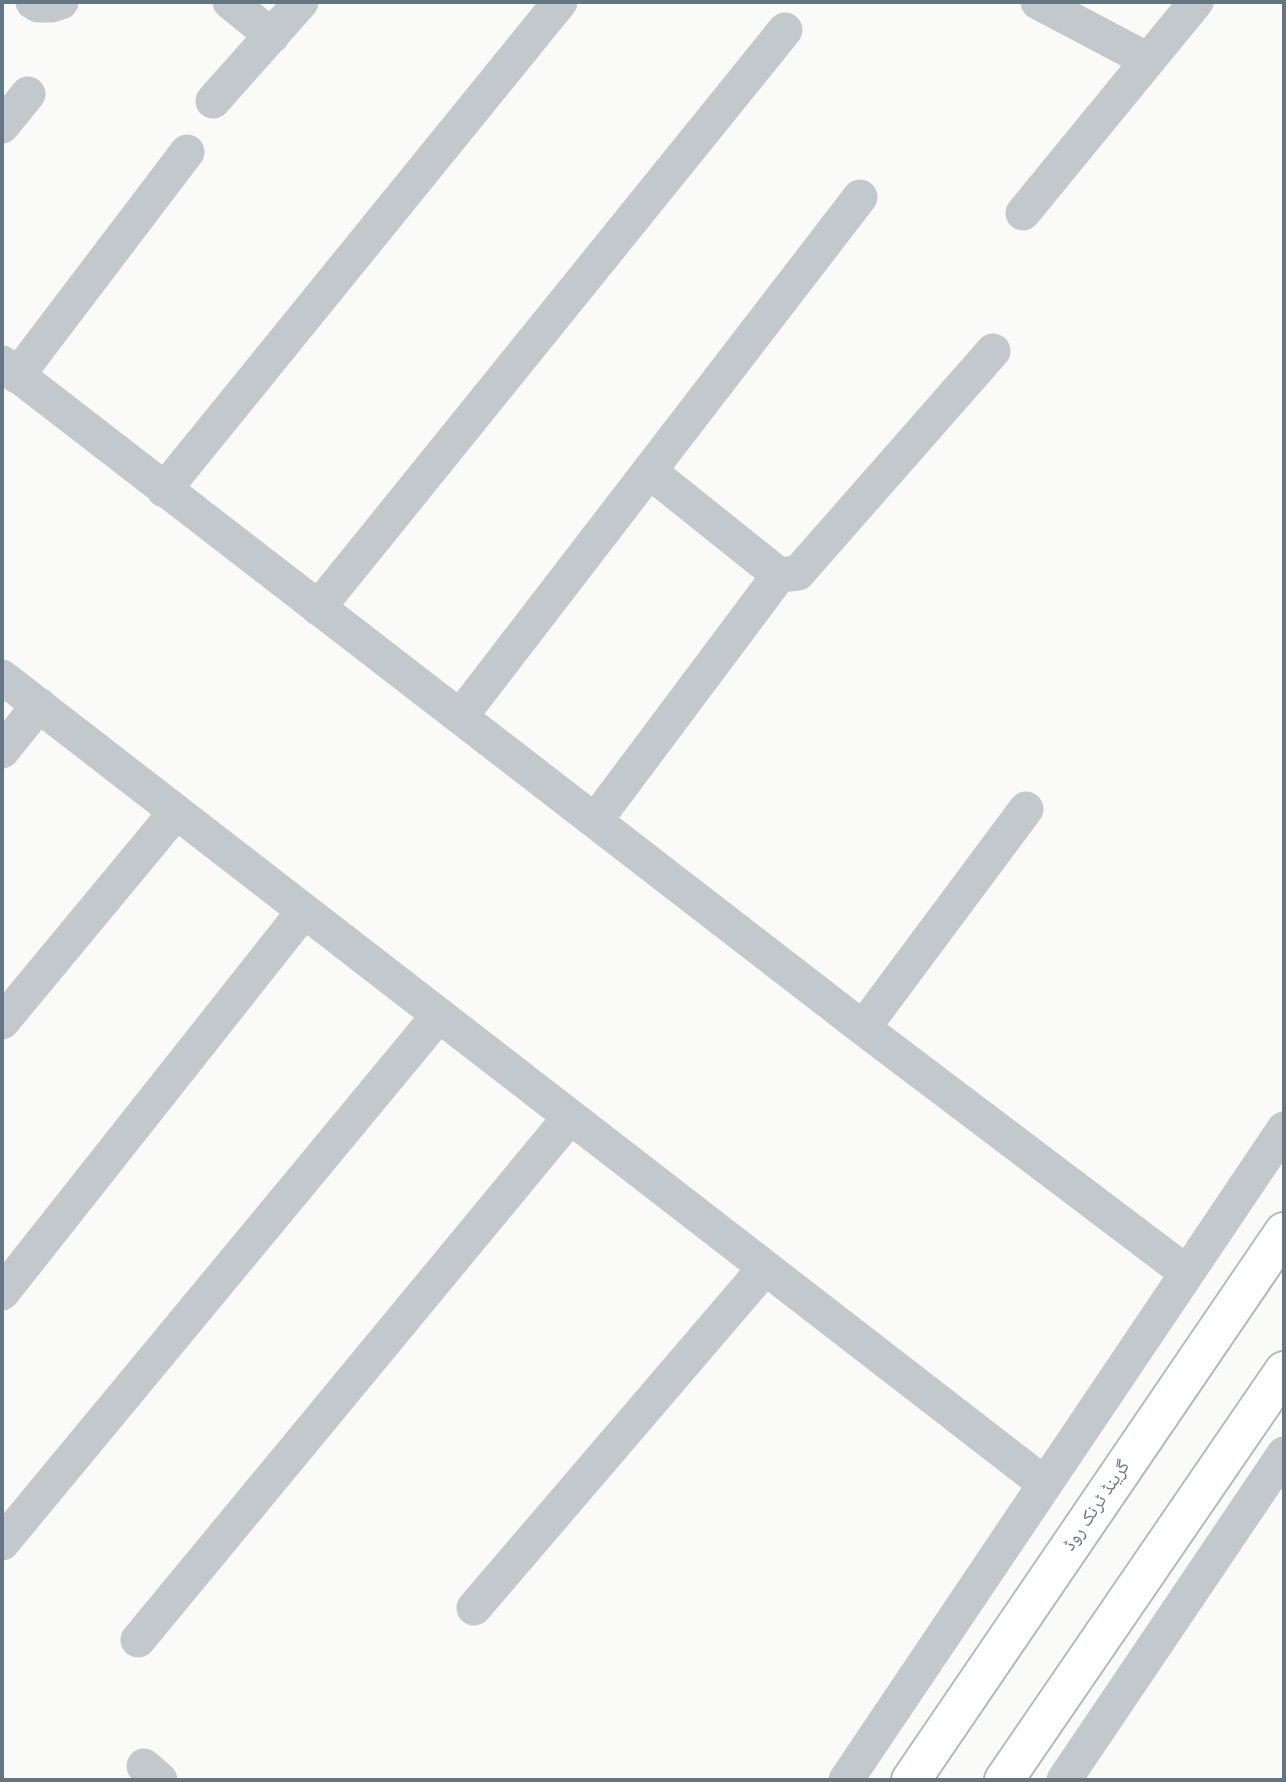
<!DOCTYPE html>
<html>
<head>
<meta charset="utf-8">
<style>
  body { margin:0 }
  #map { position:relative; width:1286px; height:1782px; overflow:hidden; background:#fafaf8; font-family:Roboto,sans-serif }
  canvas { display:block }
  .frame { position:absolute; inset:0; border:4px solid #657683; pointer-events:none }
</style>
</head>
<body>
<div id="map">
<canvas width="1286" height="1782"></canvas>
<div class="frame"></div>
</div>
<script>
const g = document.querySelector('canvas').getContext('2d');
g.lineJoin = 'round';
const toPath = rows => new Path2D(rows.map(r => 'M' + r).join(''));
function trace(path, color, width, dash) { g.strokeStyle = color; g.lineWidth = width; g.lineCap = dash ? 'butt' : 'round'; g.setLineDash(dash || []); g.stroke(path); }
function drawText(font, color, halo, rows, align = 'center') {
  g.font = font + ' Roboto,"Noto Naskh Arabic",sans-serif'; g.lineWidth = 7; g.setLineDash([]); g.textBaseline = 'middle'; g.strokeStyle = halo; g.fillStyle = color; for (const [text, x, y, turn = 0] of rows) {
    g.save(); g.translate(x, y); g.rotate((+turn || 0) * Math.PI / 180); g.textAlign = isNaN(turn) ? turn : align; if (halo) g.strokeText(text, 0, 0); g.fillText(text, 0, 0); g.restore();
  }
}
const street = toPath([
  [33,2,38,5,52,5,61,2],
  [230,2,272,36],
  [1038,2,1146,59],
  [213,101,301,2],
  [2,126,28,94],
  [1023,213,1196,2],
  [2,363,863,1028,1187,1273],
  [17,376,187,152],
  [649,471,779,575],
  [164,490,560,2],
  [318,608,785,30],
  [2,677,1045,1484],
  [460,717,860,197],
  [2,751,39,705],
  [595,821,779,575,798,573,993,351],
  [2,1022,176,812],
  [863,1028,1026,809],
  [2,1293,304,911],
  [2,1543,439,1015],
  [474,1608,765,1268],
  [138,1640,570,1117],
  [144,1766,160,1780],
  [846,1780,1284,1129],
  [1064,1780,1284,1454]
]);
const highway = toPath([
  [911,1780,1284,1232],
  [1004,1780,1284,1371]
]);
const streetNames = [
  ["گرینڈ ٹرنک روڈ",1097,1506,-56]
];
trace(highway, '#b4b9bd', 42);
trace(street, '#c3c8cc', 35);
trace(highway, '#fff', 38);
drawText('19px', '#657683', '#fff', streetNames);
</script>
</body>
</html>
